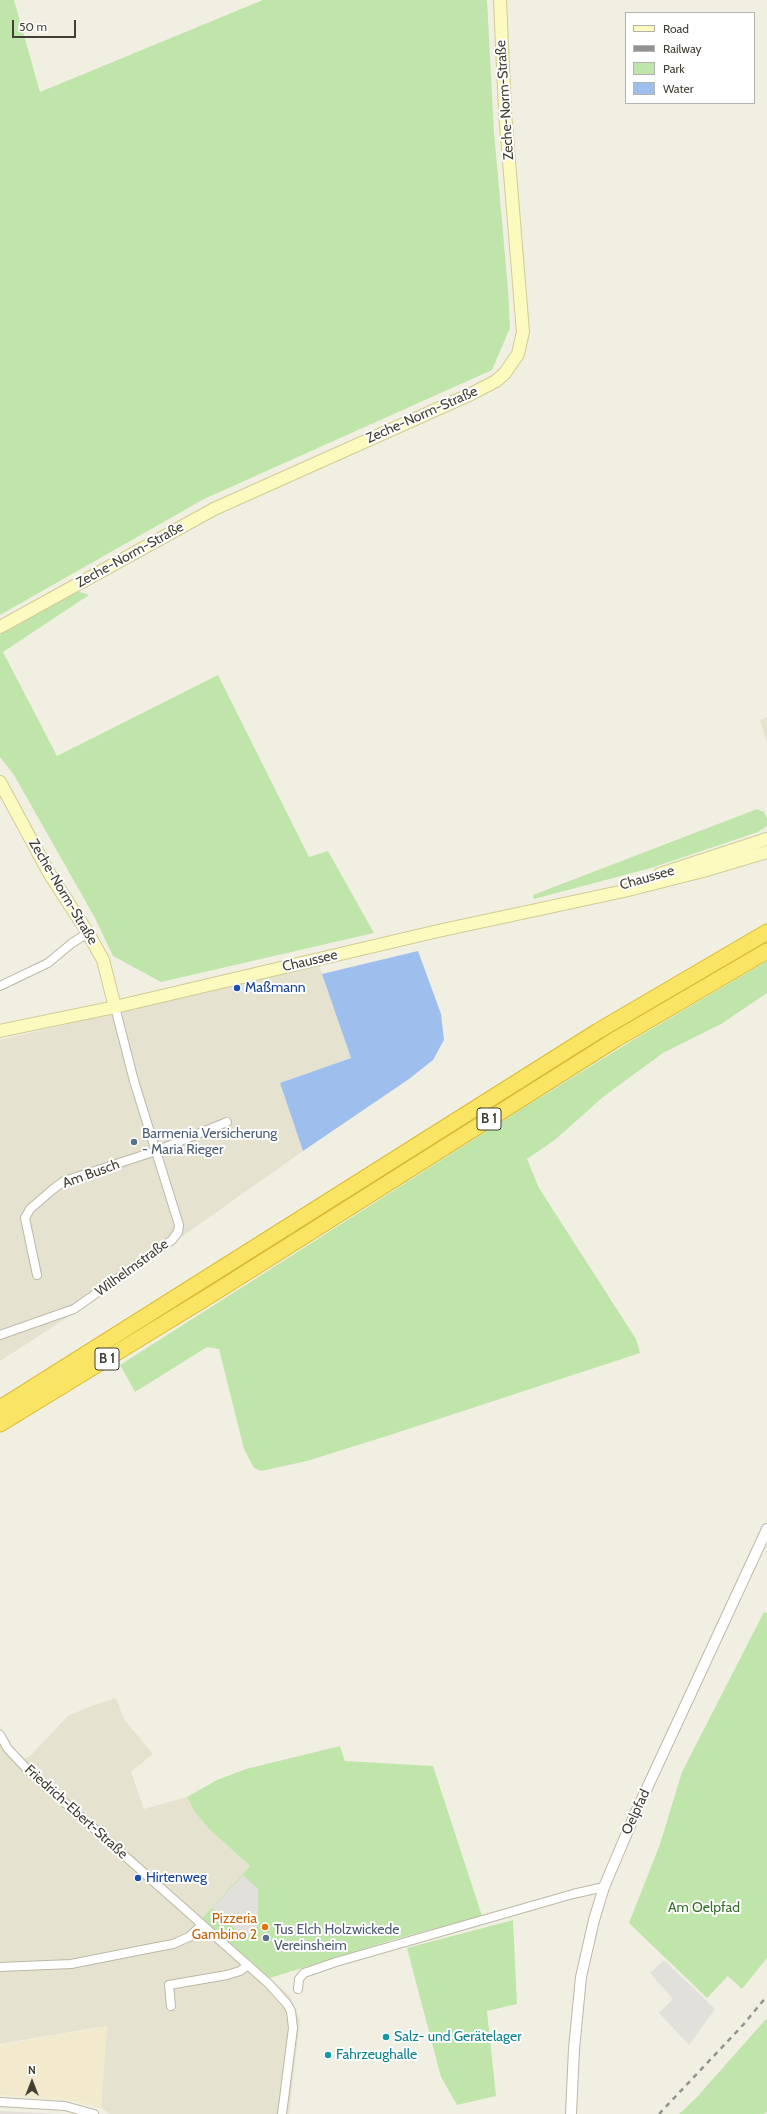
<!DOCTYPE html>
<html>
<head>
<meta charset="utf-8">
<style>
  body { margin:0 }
  #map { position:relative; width:767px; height:2114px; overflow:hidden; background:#f1efe2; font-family:Cabin,sans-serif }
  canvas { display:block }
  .legend { position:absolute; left:625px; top:12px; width:130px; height:92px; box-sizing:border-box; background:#fff; border:1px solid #b3b2ad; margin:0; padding:5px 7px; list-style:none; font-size:12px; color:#423f33 }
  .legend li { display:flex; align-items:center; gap:8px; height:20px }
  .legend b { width:20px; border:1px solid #b3b2ad }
  .north { position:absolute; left:12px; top:2062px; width:40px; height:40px; -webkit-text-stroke:3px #fff; paint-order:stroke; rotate:0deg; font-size:11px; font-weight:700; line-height:16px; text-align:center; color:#423f33 }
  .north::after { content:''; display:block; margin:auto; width:14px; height:18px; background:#423f33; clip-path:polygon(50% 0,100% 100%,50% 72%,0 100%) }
  .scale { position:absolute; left:12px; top:20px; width:64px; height:18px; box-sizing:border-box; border:2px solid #423f33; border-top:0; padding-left:5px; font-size:12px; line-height:14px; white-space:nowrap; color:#423f33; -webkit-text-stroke:3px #fff; paint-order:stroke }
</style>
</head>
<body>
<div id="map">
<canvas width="767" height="2114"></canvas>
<ul class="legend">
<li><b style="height:5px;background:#fdfac0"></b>Road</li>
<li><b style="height:5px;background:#929292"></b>Railway</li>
<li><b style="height:11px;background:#c0e5ab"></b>Park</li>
<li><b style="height:11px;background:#9ebeee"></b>Water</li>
</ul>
<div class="north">N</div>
<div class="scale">50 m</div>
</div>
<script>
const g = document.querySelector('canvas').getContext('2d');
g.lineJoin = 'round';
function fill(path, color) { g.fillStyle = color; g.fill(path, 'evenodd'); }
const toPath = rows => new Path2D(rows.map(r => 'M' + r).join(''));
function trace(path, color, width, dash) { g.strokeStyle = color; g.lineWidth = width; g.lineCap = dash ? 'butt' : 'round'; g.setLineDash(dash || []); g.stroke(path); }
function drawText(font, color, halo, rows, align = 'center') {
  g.font = font + ' Cabin,sans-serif'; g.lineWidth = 4; g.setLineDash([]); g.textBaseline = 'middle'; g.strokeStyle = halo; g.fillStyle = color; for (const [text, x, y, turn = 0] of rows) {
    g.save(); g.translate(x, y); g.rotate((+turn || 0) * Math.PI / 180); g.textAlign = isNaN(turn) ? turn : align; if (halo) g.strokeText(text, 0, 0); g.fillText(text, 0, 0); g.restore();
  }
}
const residential = toPath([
  [767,717,767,744,760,720],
  [319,965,351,1058,280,1083,303,1151,68,1317,0,1361,0,1040],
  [116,1698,124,1719,153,1754,131,1772,144,1809,187,1797,194,1811,210,1830,250,1866,202,1918,290,1996,300,2020,289,2114,110,2114,101,2108,106,2026,0,2044,0,1726,14,1750,24,1759,31,1755,68,1716,91,1706]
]);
const commercial = toPath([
  [107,2026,101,2108,74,2101,0,2095,0,2045]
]);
const industrial = toPath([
  [0,2111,59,2114,0,2114]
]);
const green = toPath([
  [0,0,14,0,40,92,263,0,487,0,494,132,508,289,510,328,492,370,204,499,0,615],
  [77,591,89,595,3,652,57,756,218,675,309,857,328,851,374,933,161,982,113,956,95,918,14,775,0,757,0,635],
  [757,809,764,812,767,819,767,826,758,832,651,868,534,899,533,895],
  [767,961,767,993,721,1024,663,1053,603,1097,556,1139,527,1159,539,1188,636,1339,640,1353,390,1435,307,1461,261,1471,254,1468,244,1449,219,1349,207,1347,135,1392,120,1365,520,1110,638,1037],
  [764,1612,767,1613,767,1958,742,1989,728,1976,707,1998,629,1923,660,1844,682,1772],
  [340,1746,345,1761,433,1766,482,1916,392,1940,270,1978,202,1918,250,1866,210,1830,194,1811,187,1797,217,1780,246,1769],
  [513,1920,517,2004,487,2011,496,2096,457,2105,441,2077,407,1948],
  [767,2018,767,2112,763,2114,679,2114,696,2098]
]);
const parking = toPath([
  [243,1875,258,1889,258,1926,246,1939,212,1908],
  [664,1960,715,2009,689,2045,659,2013,673,1999,650,1973]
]);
const water = toPath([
  [418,951,441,1014,444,1040,433,1060,409,1079,303,1151,280,1083,351,1058,322,974]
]);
const minor = toPath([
  [0,986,48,963,72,943,88,933],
  [37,1275,25,1218,30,1209,52,1190,64,1181,156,1151,227,1122],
  [0,1335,74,1309,172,1240,178,1232,179,1225,134,1081,115,1007],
  [0,1735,8,1749,27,1769,269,1984,287,2004,291,2011,293,2028,282,2114],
  [0,1967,71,1964,157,1947,173,1944,189,1937,202,1925],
  [298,1989,299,1979,304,1973,336,1962,573,1894,604,1887],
  [171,2006,169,1985,227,1975,240,1971,248,1965],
  [0,2102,65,2106,94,2114]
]);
const tertiary = toPath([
  [571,2114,574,2049,581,1977,594,1920,604,1887,635,1814,767,1529]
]);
const secondary = toPath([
  [0,627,214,509,471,394,496,381,505,373,518,354,523,332,505,112,500,0],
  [0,782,49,873,88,933,103,960,115,1007],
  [660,874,767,839],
  [0,1031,115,1007,438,931,624,891,703,871,767,852]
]);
const motorway = toPath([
  [0,1408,598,1031,767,932],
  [0,1424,214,1293,613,1041,767,951]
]);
const rail = toPath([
  [659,2114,743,2025,767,1996]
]);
const markers = [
  [237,988,4,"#1a4fb4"],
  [134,1142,4,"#5c6f8a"],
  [138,1878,4,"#1a4fb4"],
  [265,1927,4,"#e8710a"],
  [266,1938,4,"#5c6f8a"],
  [386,2037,4,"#0f9aa8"],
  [328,2055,4,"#0f9aa8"]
];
const shields = [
  [489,1119,24],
  [107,1359,24]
];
const shieldNames = [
  ["B 1",489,1119],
  ["B 1",107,1359]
];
const streetNames = [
  ["Zeche-Norm-Straße",505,100,-94],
  ["Zeche-Norm-Straße",422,415,-24],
  ["Zeche-Norm-Straße",130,555,-29],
  ["Chaussee",647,878,-16],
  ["Zeche-Norm-Straße",63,892,59],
  ["Chaussee",310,961,-13],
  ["Am Busch",91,1174,-20],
  ["Wilhelmstraße",132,1268,-36],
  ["Friedrich-Ebert-Straße",76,1812,42],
  ["Oelpfad",636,1812,-65]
];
const transitNames = [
  ["Maßmann",245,988],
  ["Hirtenweg",146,1878]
];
const serviceNames = [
  ["Barmenia Versicherung",142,1134],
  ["- Maria Rieger",142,1150],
  ["Tus Elch Holzwickede",274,1930],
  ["Vereinsheim",274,1946]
];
const parkNames = [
  ["Am Oelpfad",704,1908]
];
const foodNames = [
  ["Pizzeria",257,1919],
  ["Gambino 2",257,1935]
];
const cultureNames = [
  ["Salz- und Gerätelager",394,2037],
  ["Fahrzeughalle",336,2055]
];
fill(residential, '#e5e2d0');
fill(commercial, '#f3eacd');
fill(industrial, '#e2e0d7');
fill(green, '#c0e5ab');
fill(parking, '#e1e0db');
fill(water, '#9ebeee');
trace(minor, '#bcb8a5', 10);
trace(tertiary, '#bcb8a5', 12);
trace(secondary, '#d0cc93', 14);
trace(motorway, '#d9bb34', 17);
trace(minor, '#fff', 8);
trace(tertiary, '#fff', 10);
trace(secondary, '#fdfac0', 12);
trace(motorway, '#fae463', 15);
trace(rail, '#929292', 2.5, [5, 5]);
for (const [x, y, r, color] of markers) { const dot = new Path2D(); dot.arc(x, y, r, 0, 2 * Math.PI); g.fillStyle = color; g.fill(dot); trace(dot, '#fff', 1.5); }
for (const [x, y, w] of shields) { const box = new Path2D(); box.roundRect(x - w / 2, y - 11, w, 22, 3); g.fillStyle = '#fff'; g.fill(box); trace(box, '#423f33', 1); }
drawText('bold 13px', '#423f33', null, shieldNames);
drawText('14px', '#423f33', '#fff', streetNames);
drawText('14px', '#164399', '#fff', transitNames, 'left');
drawText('14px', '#4e5e75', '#fff', serviceNames, 'left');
drawText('14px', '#367128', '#fff', parkNames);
drawText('14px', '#c56008', '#fff', foodNames, 'right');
drawText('14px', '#0d838f', '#fff', cultureNames, 'left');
</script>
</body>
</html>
